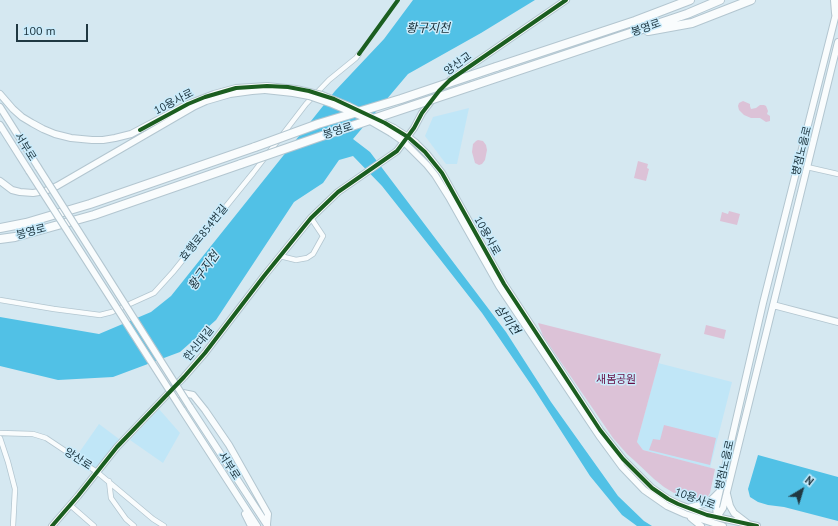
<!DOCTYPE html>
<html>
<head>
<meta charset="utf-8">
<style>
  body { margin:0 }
  #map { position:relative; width:838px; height:526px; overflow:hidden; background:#d5e8f1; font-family:"PT Sans",sans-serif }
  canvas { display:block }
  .north { position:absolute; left:782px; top:470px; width:40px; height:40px; -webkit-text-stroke:3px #caecfc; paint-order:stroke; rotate:38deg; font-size:11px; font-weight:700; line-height:16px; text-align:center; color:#203842 }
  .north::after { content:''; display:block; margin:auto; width:14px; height:18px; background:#203842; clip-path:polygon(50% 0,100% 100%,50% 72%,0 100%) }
  .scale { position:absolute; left:16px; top:24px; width:72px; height:18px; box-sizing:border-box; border:2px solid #203842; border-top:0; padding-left:5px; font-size:12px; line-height:14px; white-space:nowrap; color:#203842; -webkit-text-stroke:3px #caecfc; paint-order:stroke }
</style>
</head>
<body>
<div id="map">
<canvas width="838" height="526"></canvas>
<div class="north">N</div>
<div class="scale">100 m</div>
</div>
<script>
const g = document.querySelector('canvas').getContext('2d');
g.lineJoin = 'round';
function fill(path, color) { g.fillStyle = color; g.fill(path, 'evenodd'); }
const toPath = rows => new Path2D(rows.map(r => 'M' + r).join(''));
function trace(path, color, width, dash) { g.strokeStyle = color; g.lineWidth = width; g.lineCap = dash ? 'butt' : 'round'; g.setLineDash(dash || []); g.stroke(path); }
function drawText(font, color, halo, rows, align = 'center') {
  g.font = font + ' "PT Sans","Noto Sans KR",sans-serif'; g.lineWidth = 3; g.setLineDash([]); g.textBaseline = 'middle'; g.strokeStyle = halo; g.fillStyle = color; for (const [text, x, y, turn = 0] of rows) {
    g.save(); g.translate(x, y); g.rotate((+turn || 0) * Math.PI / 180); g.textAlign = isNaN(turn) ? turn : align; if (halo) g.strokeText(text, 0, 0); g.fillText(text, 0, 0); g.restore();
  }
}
const built = toPath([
  [469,108,457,164,446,164,425,136,433,117],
  [658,363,732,382,710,468,643,450,637,442],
  [159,409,180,433,163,463,130,440],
  [99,424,119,439,96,470,76,457]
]);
const green = toPath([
  [743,101,750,104,750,106,751,109,756,108,760,105,764,105,766,106,768,111,767,114,770,116,770,121,766,122,760,118,751,118,744,115,739,110,738,106,739,103],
  [478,140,483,141,486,145,487,150,485,160,482,164,479,165,475,163,472,152,473,144,476,141],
  [638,161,648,164,647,168,649,169,646,181,634,178],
  [729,211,740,214,737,225,720,221,722,212,728,214],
  [538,323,661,354,637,442,643,450,715,469,710,493,708,496,701,499,692,499,674,493,664,487,654,479,636,462,627,454,613,438,543,336],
  [706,325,726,330,724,339,704,334],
  [664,425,716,438,710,465,649,450,653,439,660,440]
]);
const water = toPath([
  [413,0,535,0,481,33,408,74,353,139,370,152,506,332,551,402,618,496,644,521,652,526,637,526,622,515,590,476,534,389,482,313,439,258,382,186,353,156,339,160,323,183,294,202,216,320,180,352,113,377,58,380,0,366,0,317,99,334,151,312,171,296,335,91,384,39],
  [758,455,838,477,838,521,784,507,768,505,758,502,750,497,748,489]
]);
const street = toPath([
  [807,167,838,174],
  [280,256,296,260,307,258,313,254,323,236,311,218],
  [0,300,54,309,100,315,112,312,154,293,173,272,253,173,306,104,329,80,356,58,359,54],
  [0,433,33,434,46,438,97,472,153,519,164,526],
  [0,438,8,462,15,489,13,526],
  [109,481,111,498,126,519,134,526],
  [70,505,94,526]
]);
const secondary = toPath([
  [0,94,13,109,22,117,32,123,43,129,55,134,71,138,92,140,103,140,115,138,131,134,188,104,214,94,236,88,267,86],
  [0,107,38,167],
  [0,125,29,171],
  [394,128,408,137,416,143,427,154,442,173,504,284,600,430,623,459,652,488,668,499,678,504,707,515,757,526],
  [391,133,404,142,427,165,435,175,450,199,499,286,600,437,622,467,644,490,667,506,685,514,723,526],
  [0,181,12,190,20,192,33,193,45,191,57,186,195,106,206,101,230,94,252,91,265,90],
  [773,305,838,322],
  [170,391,175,395,183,393,193,395,205,410,229,445,268,514,267,524],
  [190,407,267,525],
  [182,410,257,526],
  [727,494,730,506,734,513,747,523],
  [688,508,707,503,713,498,718,493],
  [245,514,251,526],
  [717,517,716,507,763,303,837,10],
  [717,517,723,508,838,42],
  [691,518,701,526],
  [52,526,78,496,117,447,184,377,205,353,264,276,311,218,338,192,397,151,414,128,422,113,439,91,450,80,566,0]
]);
const highway = toPath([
  [835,0,836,13],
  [648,31,692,23,751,0],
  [496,67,635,21,690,0],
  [472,86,687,14,720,0],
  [0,228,26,223,90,204,255,147],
  [0,239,15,237,94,215,241,164]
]);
const secondaryBridge = toPath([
  [267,86,296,89,322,95,349,106,394,128],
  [265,90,293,93,309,96,332,104,365,118,391,133],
  [38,167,190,407],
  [29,171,182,410]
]);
const highwayBridge = toPath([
  [255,147,318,124,401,99,496,67],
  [241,164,322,136,472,86]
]);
const cycleway = toPath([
  [359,54,398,0],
  [140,130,188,104,205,97,236,88,267,86,288,87,309,91,334,99,385,123,408,137,425,152,442,173,504,284,600,430,623,459,652,488,668,499,678,504,707,515,757,526],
  [52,526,78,496,117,447,184,377,205,353,264,276,311,218,338,192,397,151,414,128,422,113,439,91,450,80,566,0]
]);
const streetNames = [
  ["봉영로",646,28,-19],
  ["양산교",458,64,-36],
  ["10용사로",174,102,-27],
  ["봉영로",338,131,-18],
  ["서부로",25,147,58],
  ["병점노을로",802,151,-76],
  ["봉영로",31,232,-15],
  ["효행로854번길",204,233,-51],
  ["10용사로",487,236,61],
  ["한신대길",199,344,-51],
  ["양산로",78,459,33],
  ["병점노을로",725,465,-77],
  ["서부로",229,466,57],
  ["10용사로",695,499,20]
];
const parkNames = [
  ["새봄공원",616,380]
];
const waterNames = [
  ["황구지천",428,29],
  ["황구지천",204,271,-55],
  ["삼미천",507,320,53]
];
fill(built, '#c0e6f7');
fill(green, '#dcc2d7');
fill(water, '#51c1e6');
trace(street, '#b3c6d0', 6);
trace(secondary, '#b3c6d0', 8);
trace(highway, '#b3c6d0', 10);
trace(street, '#f9fcfd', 4.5);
trace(secondary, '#f9fcfd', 6);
trace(highway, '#f9fcfd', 8);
trace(secondaryBridge, '#b3c6d0', 8, []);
trace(highwayBridge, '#b3c6d0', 10, []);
trace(secondaryBridge, '#f9fcfd', 6);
trace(highwayBridge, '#f9fcfd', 8);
trace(cycleway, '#1b5e20', 4);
drawText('11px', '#203842', '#caecfc', streetNames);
drawText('11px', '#671046', '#caecfc', parkNames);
drawText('italic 12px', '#172d36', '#caecfc', waterNames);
</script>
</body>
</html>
